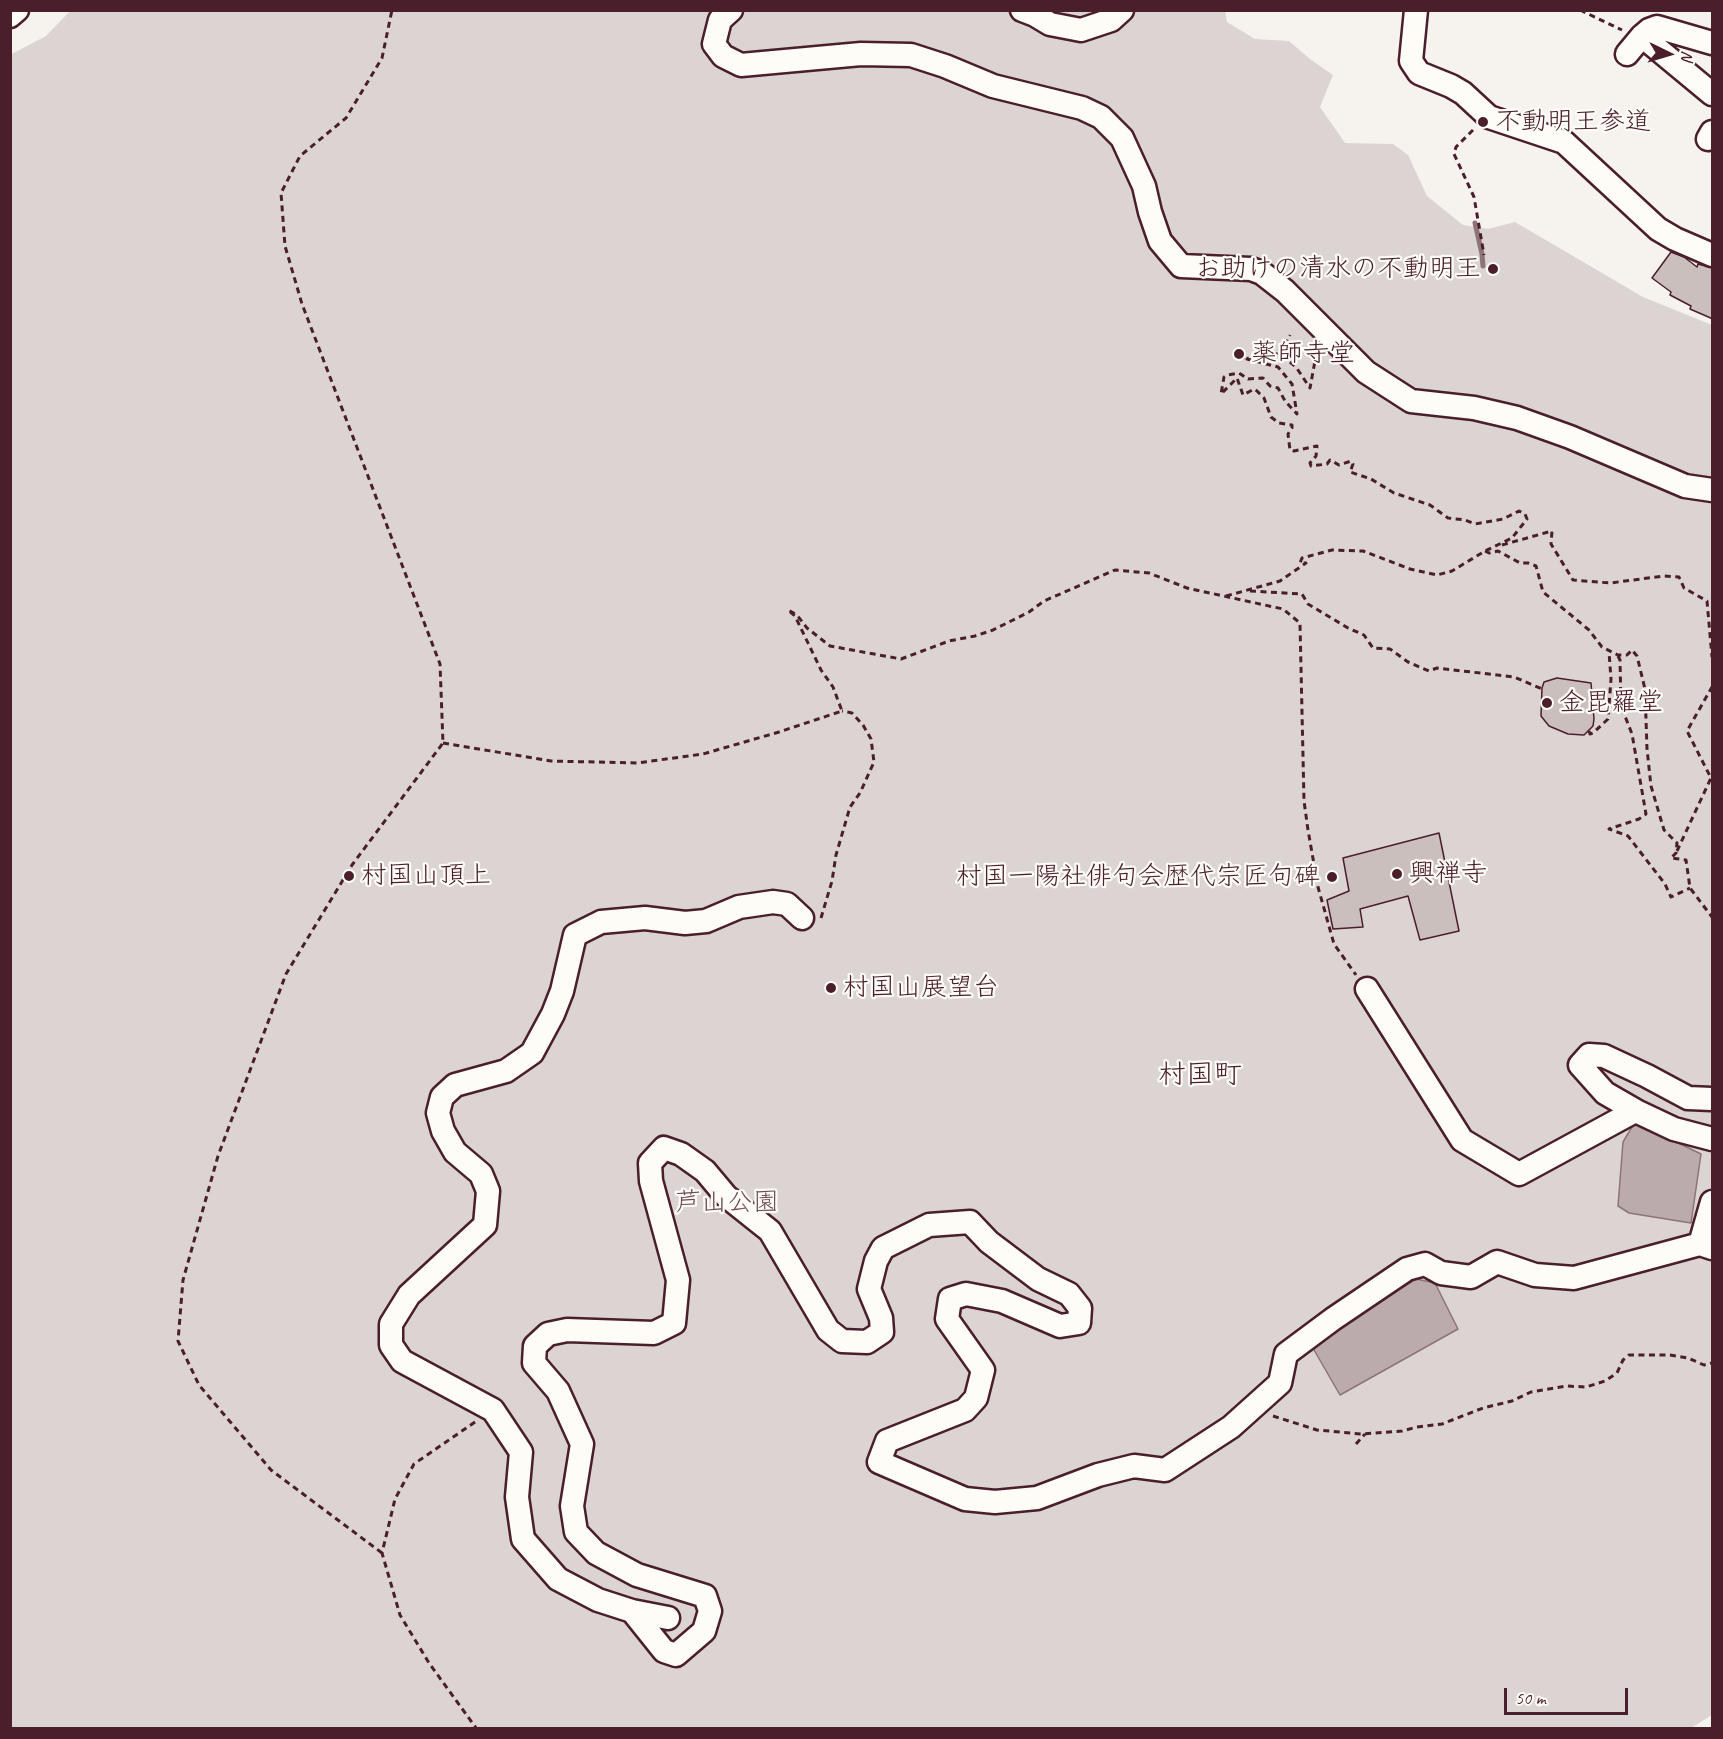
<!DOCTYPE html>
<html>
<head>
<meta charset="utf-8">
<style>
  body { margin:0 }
  #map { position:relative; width:1723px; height:1739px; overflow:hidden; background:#f6f3ef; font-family:Caveat,sans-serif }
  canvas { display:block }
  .frame { position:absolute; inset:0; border:12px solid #4a1f2b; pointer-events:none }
  .north { position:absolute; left:1639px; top:24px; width:60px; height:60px; -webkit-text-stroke:4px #fdfcf7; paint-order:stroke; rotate:95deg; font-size:16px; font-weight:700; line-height:24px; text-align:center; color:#4a1f2b }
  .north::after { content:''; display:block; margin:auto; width:21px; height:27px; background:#4a1f2b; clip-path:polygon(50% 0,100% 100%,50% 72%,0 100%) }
  .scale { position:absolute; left:1504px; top:1688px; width:124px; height:27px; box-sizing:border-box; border:3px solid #4a1f2b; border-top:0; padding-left:8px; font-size:18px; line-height:21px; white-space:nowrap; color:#4a1f2b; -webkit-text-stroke:4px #fdfcf7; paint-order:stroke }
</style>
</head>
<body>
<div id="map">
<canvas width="1723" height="1739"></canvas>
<div class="frame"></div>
<div class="north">N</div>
<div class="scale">50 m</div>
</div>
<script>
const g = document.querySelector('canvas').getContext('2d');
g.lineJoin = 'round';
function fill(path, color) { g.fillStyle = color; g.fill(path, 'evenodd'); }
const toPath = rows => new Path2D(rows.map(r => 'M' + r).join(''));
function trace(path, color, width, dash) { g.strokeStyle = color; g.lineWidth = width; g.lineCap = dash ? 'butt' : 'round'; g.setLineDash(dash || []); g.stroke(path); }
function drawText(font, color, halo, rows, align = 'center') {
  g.font = font + ' Caveat,"Klee One",sans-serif'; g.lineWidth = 4.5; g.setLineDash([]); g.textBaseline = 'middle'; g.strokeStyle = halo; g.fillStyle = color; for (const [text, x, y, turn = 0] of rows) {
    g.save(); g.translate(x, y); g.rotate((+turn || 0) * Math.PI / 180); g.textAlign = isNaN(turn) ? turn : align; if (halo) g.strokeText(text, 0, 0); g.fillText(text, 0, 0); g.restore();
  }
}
const green = toPath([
  [71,10,1225,11,1227,22,1255,39,1289,41,1310,59,1333,75,1320,107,1345,143,1393,144,1408,155,1427,196,1463,225,1488,229,1515,222,1643,297,1712,325,1712,1715,1691,1728,11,1728,10,55,46,36]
]);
const water = toPath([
  [1635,1122,1701,1154,1691,1223,1629,1213,1618,1206,1623,1142,1635,1122],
  [1416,1279,1435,1283,1458,1329,1340,1395,1310,1343,1416,1279]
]);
const stream = toPath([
  [1475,223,1482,254,1483,266]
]);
const building = toPath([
  [1671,252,1684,257,1697,267,1698,264,1713,268,1713,319,1690,309,1691,306,1670,295,1671,292,1652,278,1671,252],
  [1557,678,1591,683,1594,719,1593,726,1584,735,1568,734,1549,726,1541,716,1542,688,1544,682,1557,678],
  [1439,833,1459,931,1420,940,1408,896,1360,909,1363,927,1333,929,1327,900,1349,891,1343,858,1439,833]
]);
const path = toPath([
  [1580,10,1622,30],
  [1473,130,1456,147,1454,154,1474,197,1484,255],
  [1281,355,1290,335],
  [1239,356,1247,359],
  [1502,545,1552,531,1551,544,1573,580,1610,583,1664,576,1679,577,1684,588,1707,601,1712,657],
  [1485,551,1489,553,1498,551,1520,563,1528,563,1536,566,1543,592,1589,630,1602,647,1618,655,1627,655,1632,650,1637,656,1645,689,1647,749,1651,786,1664,830,1677,843,1676,853,1671,858,1686,860,1690,888,1712,917],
  [1250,591,1302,594,1308,604,1348,628,1364,635,1373,648,1390,649,1408,662,1429,671,1437,668,1514,677,1542,689],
  [1226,596,1280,581,1306,563,1300,563,1302,558,1332,550,1363,551,1410,569,1437,575,1452,571,1485,551,1512,538,1527,519,1525,514,1519,511,1503,519,1475,524,1465,520,1448,518,1430,505,1394,493,1371,479,1350,472,1353,464,1351,461,1339,465,1330,460,1327,464,1311,466,1310,463,1316,456,1317,446,1294,451,1290,450,1288,434,1292,428,1292,425,1279,423,1271,417,1264,398,1257,391,1254,389,1243,395,1237,378,1221,394,1224,377,1227,375,1239,373,1248,379,1263,378,1270,386,1278,388,1285,401,1297,414,1292,384,1278,367,1247,359,1261,350,1281,355,1296,367,1310,388,1317,350],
  [1618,656,1620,660,1621,706,1632,734,1646,814,1639,819,1609,829,1628,836,1665,884,1671,897,1690,888],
  [1589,731,1590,734,1593,733,1608,719,1611,679,1609,652],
  [443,743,551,761,637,763,703,754,779,732,842,711,833,687,821,670,795,616,788,610,797,615,807,628,830,646,901,659,949,641,975,636,993,630,1029,612,1044,601,1115,570,1149,573,1187,588,1283,609,1300,623,1304,801,1308,830,1318,887,1334,944,1356,975],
  [1677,851,1711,778,1687,731,1712,687],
  [821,918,832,881,836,855,850,807,860,793,874,762,871,739,863,725,852,713,842,711],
  [1273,1416,1317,1430,1361,1434,1402,1431,1417,1427,1442,1424,1483,1408,1512,1401,1531,1392,1566,1386,1586,1387,1605,1381,1617,1373,1623,1360,1629,1355,1670,1355,1688,1358,1704,1365,1712,1363],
  [475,1422,414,1464,395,1499,382,1553,400,1615,429,1663,476,1728],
  [1356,1444,1365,1434],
  [382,1553,271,1470,199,1385,178,1341,183,1280,218,1156,286,974,352,865,443,743,440,664,302,304,285,246,281,193,300,156,346,118,382,58,392,10]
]);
const minor = toPath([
  [731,10,720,20,714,44,723,56,741,65,861,54,911,55,945,66,993,86,1082,108,1101,117,1122,138,1144,186,1150,212,1160,241,1181,266,1251,269,1262,273,1285,291,1366,372,1411,401,1474,408,1517,418,1570,437,1685,486,1712,490],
  [1022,10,1035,15,1050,24,1081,30,1111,20,1122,10],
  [1416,10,1411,61,1419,73,1451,86,1463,93,1489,117,1564,142,1658,229,1675,239,1712,255],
  [10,16,17,10],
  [1642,36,1712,94],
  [1627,54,1642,36,1649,30,1657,27,1712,43],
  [1708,139,1712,132],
  [802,918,787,904,773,902,739,907,706,921,685,923,645,918,601,922,575,935,562,991,553,1014,532,1053,506,1071,455,1085,442,1097,438,1113,443,1131,455,1152,481,1174,488,1191,485,1225,409,1295,391,1324,391,1345,402,1361,493,1410,521,1452,517,1497,523,1539,558,1579,598,1600,632,1611,664,1651,676,1655,704,1631,710,1611,705,1596,637,1575,596,1553,576,1532,572,1506,582,1444,558,1391,534,1363,535,1346,548,1334,567,1330,654,1333,674,1323,678,1280,651,1181,650,1163,664,1148,681,1154,705,1171,726,1196,770,1231,828,1330,842,1341,867,1342,882,1332,881,1318,869,1289,876,1261,883,1248,929,1225,970,1222,989,1242,1038,1279,1069,1294,1080,1308,1079,1323,1060,1326,1002,1301,966,1294,950,1299,947,1319,983,1370,976,1398,965,1410,887,1441,879,1462,965,1499,995,1502,1037,1498,1098,1475,1134,1466,1165,1470,1231,1427,1280,1383,1286,1354,1333,1319,1407,1269,1425,1264,1441,1273,1471,1277,1497,1262,1535,1275,1574,1278,1700,1244,1712,1248],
  [1367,989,1462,1140,1519,1174,1635,1111],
  [1712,1099,1688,1098,1647,1076,1604,1056,1589,1055,1580,1065,1605,1093,1638,1112,1674,1129,1712,1139],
  [1700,1244,1712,1202],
  [632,1611,668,1618]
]);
const markers = [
  [1483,122,6,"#4a1f2b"],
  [1493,269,6,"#4a1f2b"],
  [1239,354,6,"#4a1f2b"],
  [1547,703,6,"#4a1f2b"],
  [1397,874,6,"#4a1f2b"],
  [349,876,6,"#4a1f2b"],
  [1332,877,6,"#4a1f2b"],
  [831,988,6,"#4a1f2b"]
];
const poiNames = [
  ["不動明王参道",1495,122],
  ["お助けの清水の不動明王",1481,269,"right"],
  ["薬師寺堂",1251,354],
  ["金毘羅堂",1559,703],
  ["興禅寺",1409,874],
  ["村国山頂上",361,876],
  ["村国一陽社俳句会歴代宗匠句碑",1320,877,"right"],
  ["村国山展望台",843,988]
];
const parkNames = [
  ["芦山公園",727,1203]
];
const quarterNames = [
  ["村国町",1200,1076]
];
fill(green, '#dcd4d2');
fill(water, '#bbabac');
trace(water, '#8e7378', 1.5);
trace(stream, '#8e7378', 5);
fill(building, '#cbbfbe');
trace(building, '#4a1f2b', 1.5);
trace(minor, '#4a1f2b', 27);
trace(path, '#4a1f2b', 3, [6, 4.5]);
trace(minor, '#fdfcf7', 22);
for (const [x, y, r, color] of markers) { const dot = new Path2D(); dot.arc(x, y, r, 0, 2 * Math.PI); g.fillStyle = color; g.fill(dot); trace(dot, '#fdfcf7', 2); }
drawText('26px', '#4a1f2b', '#fdfcf7', poiNames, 'left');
drawText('26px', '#6e4c55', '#fdfcf7', parkNames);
drawText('28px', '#4a1f2b', '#fdfcf7', quarterNames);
</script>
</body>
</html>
